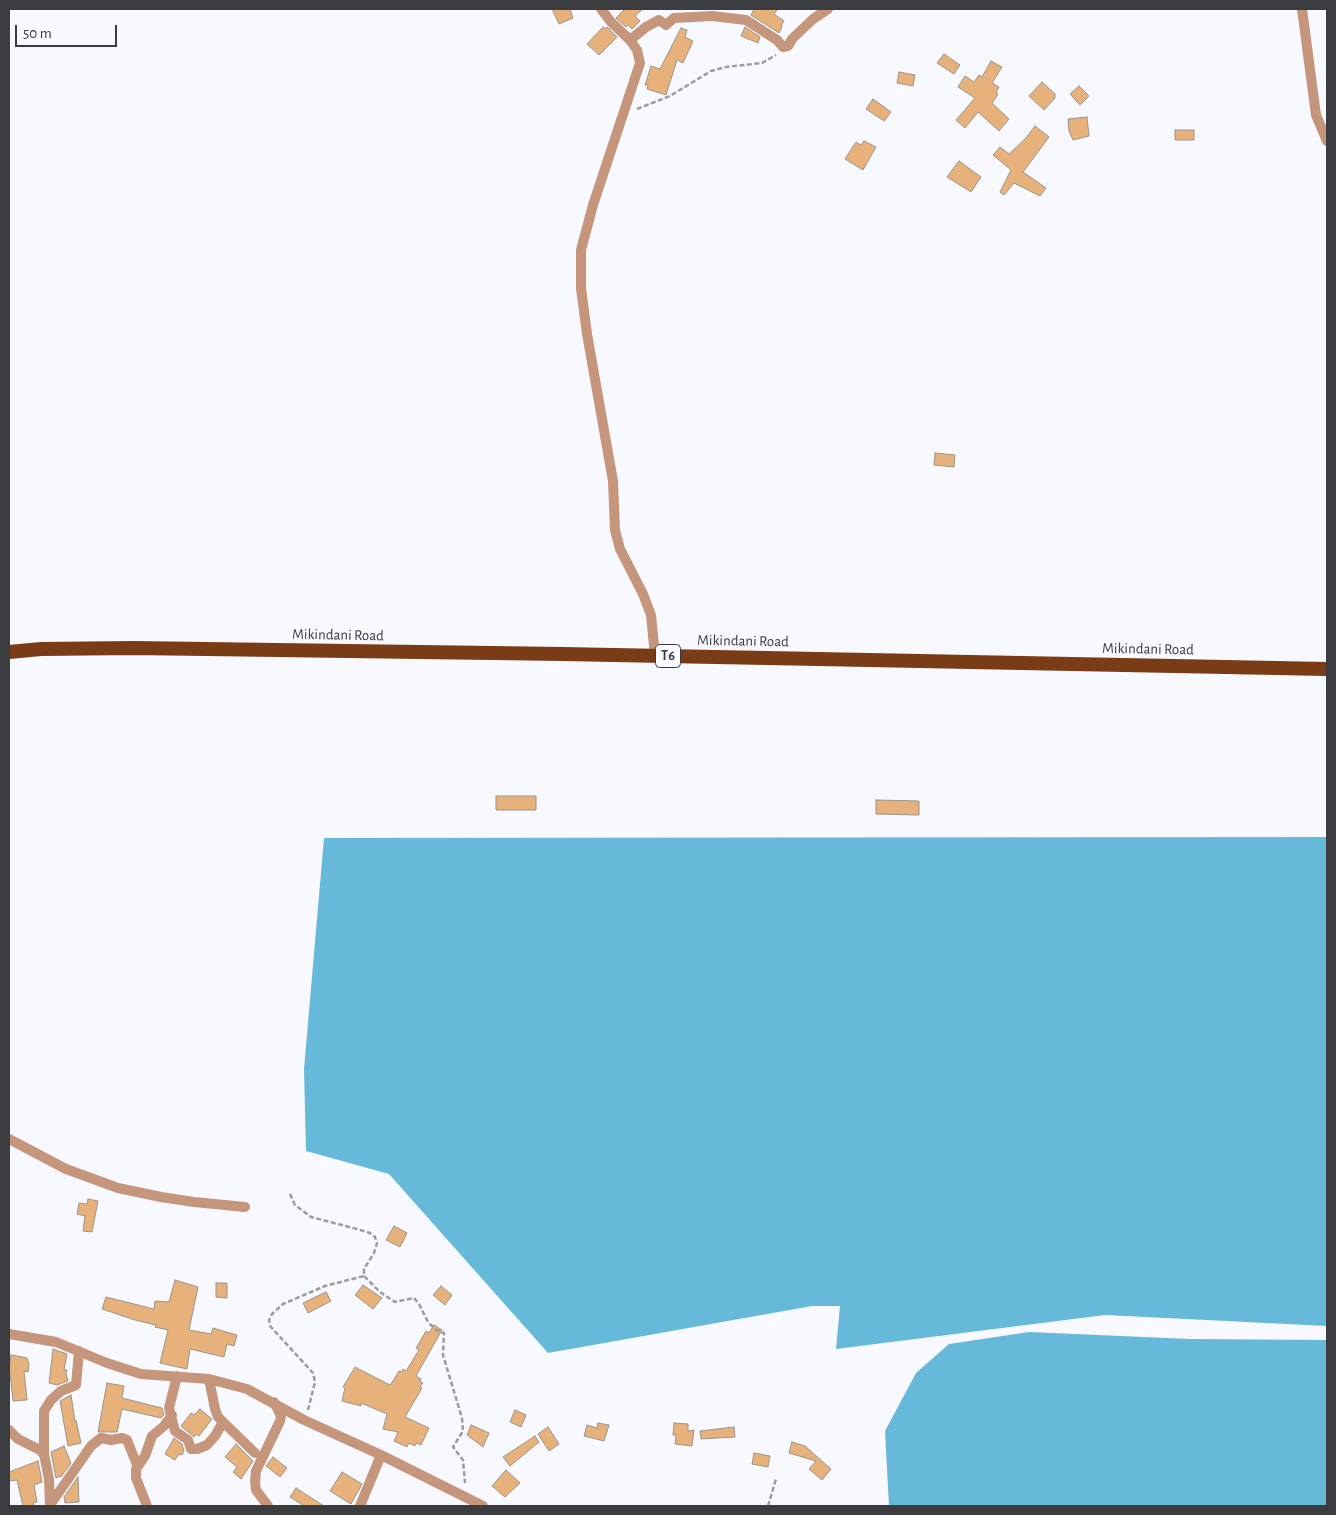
<!DOCTYPE html>
<html>
<head>
<meta charset="utf-8">
<style>
  body { margin:0 }
  #map { position:relative; width:1336px; height:1515px; overflow:hidden; background:#f7f9ff; font-family:"Alegreya Sans",sans-serif }
  canvas { display:block }
  .frame { position:absolute; inset:0; border:10px solid #3b3c40; pointer-events:none }
  .scale { position:absolute; left:15px; top:25px; width:102px; height:22px; box-sizing:border-box; border:2px solid #3b3c40; border-top:0; padding-left:6px; font-size:15px; line-height:18px; white-space:nowrap; color:#3b3c40; -webkit-text-stroke:4px #f7f9ff; paint-order:stroke }
</style>
</head>
<body>
<div id="map">
<canvas width="1336" height="1515"></canvas>
<div class="frame"></div>
<div class="scale">50 m</div>
</div>
<script>
const g = document.querySelector('canvas').getContext('2d');
g.lineJoin = 'round';
function fill(path, color) { g.fillStyle = color; g.fill(path, 'evenodd'); }
const toPath = rows => new Path2D(rows.map(r => 'M' + r).join(''));
function trace(path, color, width, dash) { g.strokeStyle = color; g.lineWidth = width; g.lineCap = dash ? 'butt' : 'round'; g.setLineDash(dash || []); g.stroke(path); }
function drawText(font, color, halo, rows, align = 'center') {
  g.font = font + ' "Alegreya Sans",sans-serif'; g.lineWidth = 5; g.setLineDash([]); g.textBaseline = 'middle'; g.strokeStyle = halo; g.fillStyle = color; for (const [text, x, y, turn = 0] of rows) {
    g.save(); g.translate(x, y); g.rotate((+turn || 0) * Math.PI / 180); g.textAlign = isNaN(turn) ? turn : align; if (halo) g.strokeText(text, 0, 0); g.fillText(text, 0, 0); g.restore();
  }
}
const water = toPath([
  [1327,837,1327,1326,1105,1315,836,1349,840,1306,812,1306,548,1353,389,1174,306,1151,304,1069,324,838],
  [1029,1332,1190,1339,1327,1340,1327,1506,889,1506,885,1431,916,1373,949,1344]
]);
const building = toPath([
  [552,9,570,9,573,18,559,24,552,9],
  [625,9,643,9,635,16,640,21,632,29,628,25,626,27,616,18,625,9],
  [754,9,778,9,774,14,784,21,781,26,782,27,779,33,751,15,754,9],
  [603,27,605,29,607,27,617,37,599,55,587,44,603,27],
  [745,27,760,37,758,43,741,36,745,27],
  [681,28,687,30,685,37,693,41,683,63,677,60,666,95,647,89,648,85,645,85,651,66,660,69,681,28],
  [944,54,960,65,954,74,937,63,944,54],
  [991,61,1002,67,992,83,999,87,996,92,998,94,992,103,1009,119,999,131,978,112,965,128,956,120,975,98,958,87,965,76,974,82,979,75,982,77,991,61],
  [899,72,915,75,913,86,897,83,899,72],
  [1042,82,1055,94,1055,98,1044,110,1029,96,1042,82],
  [1079,86,1089,96,1080,105,1070,94,1079,86],
  [873,99,891,112,884,121,866,109,873,99],
  [1087,117,1089,136,1073,140,1069,131,1068,119,1087,117],
  [1035,126,1049,137,1023,172,1046,188,1040,196,1014,183,1004,195,1000,192,1011,170,993,155,1000,147,1009,154,1025,139,1035,126],
  [1175,130,1194,130,1194,140,1175,140,1175,130],
  [864,141,876,147,863,170,845,159,856,142,861,145,864,141],
  [959,161,981,177,971,192,947,177,959,161],
  [935,453,955,455,954,467,934,465,935,453],
  [496,796,536,796,536,810,496,810,496,796],
  [876,800,919,801,919,815,876,814,876,800],
  [88,1199,98,1201,92,1232,83,1231,85,1216,77,1214,79,1203,87,1204,88,1199],
  [394,1226,407,1233,400,1247,386,1240,394,1226],
  [175,1280,198,1287,189,1330,211,1334,213,1328,237,1335,234,1346,227,1344,224,1357,190,1349,187,1369,160,1363,168,1330,155,1327,156,1325,135,1320,102,1309,106,1297,154,1309,155,1301,169,1302,175,1280],
  [216,1283,227,1283,227,1298,216,1297,216,1283],
  [363,1285,382,1298,373,1309,355,1295,363,1285],
  [441,1286,452,1295,445,1305,433,1295,441,1286],
  [326,1292,331,1301,308,1313,303,1303,326,1292],
  [434,1325,442,1330,416,1376,421,1379,420,1382,423,1383,420,1387,422,1388,405,1417,429,1428,421,1445,416,1443,415,1446,409,1443,407,1447,394,1441,398,1432,383,1429,387,1414,361,1403,361,1406,342,1401,345,1388,343,1387,355,1367,390,1385,391,1384,399,1371,402,1372,403,1369,406,1371,419,1350,416,1348,426,1331,429,1333,434,1325],
  [53,1349,67,1354,64,1370,67,1370,66,1374,68,1381,57,1385,49,1383,53,1349],
  [11,1355,27,1358,29,1364,28,1372,24,1371,27,1400,13,1401,10,1373,9,1372,11,1355],
  [107,1383,124,1386,122,1398,162,1408,164,1415,161,1418,122,1409,117,1432,98,1432,107,1383],
  [71,1395,75,1421,76,1420,81,1443,68,1446,60,1401,71,1395],
  [200,1409,212,1419,199,1436,196,1434,194,1437,181,1426,191,1413,194,1415,200,1409],
  [515,1410,526,1415,521,1427,510,1422,515,1410],
  [598,1423,609,1425,604,1441,584,1436,587,1425,597,1428,598,1423],
  [674,1423,688,1424,688,1431,694,1430,692,1446,675,1444,676,1435,673,1435,674,1423],
  [471,1425,489,1433,483,1447,467,1435,471,1425],
  [548,1427,559,1444,549,1451,538,1434,548,1427],
  [734,1427,735,1437,701,1439,700,1431,734,1427],
  [535,1436,539,1442,510,1466,503,1457,535,1436],
  [174,1438,182,1444,184,1451,182,1455,179,1454,175,1460,165,1454,174,1438],
  [792,1442,805,1446,831,1469,822,1480,809,1469,816,1461,789,1453,792,1442],
  [236,1444,253,1461,241,1479,233,1472,237,1467,225,1457,236,1444],
  [64,1446,71,1463,61,1477,61,1476,56,1478,51,1452,64,1446],
  [754,1453,770,1456,768,1467,752,1464,754,1453],
  [273,1457,287,1468,280,1477,266,1466,273,1457],
  [38,1461,42,1482,34,1485,37,1502,33,1503,34,1506,23,1506,17,1480,9,1481,9,1472,38,1461],
  [506,1470,520,1483,505,1497,492,1486,506,1470],
  [342,1472,362,1484,351,1504,330,1491,342,1472],
  [78,1477,79,1502,65,1503,64,1497,78,1477],
  [296,1488,324,1506,304,1506,290,1497,296,1488]
]);
const path = toPath([
  [637,109,670,96,711,71,726,67,762,63,776,55],
  [290,1194,295,1205,311,1217,357,1229,370,1233,375,1237,377,1243,374,1253,364,1269,364,1276,380,1292,395,1302,414,1298,419,1304,428,1322,436,1330,444,1333,443,1355,462,1418,463,1431,453,1447,463,1460,465,1483],
  [308,1410,315,1382,313,1373,270,1326,269,1320,272,1314,283,1304,325,1286,364,1276],
  [768,1506,776,1479]
]);
const minor = toPath([
  [601,9,611,22,630,40,637,50,640,63,593,205,581,250,581,288,587,334,613,481,615,530,620,549,643,594,651,615,655,656],
  [1302,9,1316,115,1327,141],
  [630,40,646,27,659,20,666,25,674,18,712,16,746,20,777,40,783,47,788,46,792,39,813,19,828,9],
  [9,1139,66,1169,118,1188,161,1197,194,1202,245,1207],
  [9,1334,56,1342,107,1363,141,1374,209,1379,247,1389,304,1420,381,1455,483,1506],
  [177,1376,169,1408,175,1431,188,1440,191,1449,197,1449,207,1445,215,1436,223,1422],
  [209,1379,215,1409,218,1417,255,1453],
  [9,1430,18,1439,40,1450,44,1455],
  [50,1505,91,1446,101,1438,111,1440,122,1438,127,1440,137,1465],
  [50,1506,49,1479,44,1454,44,1411,51,1400,61,1391,76,1385,79,1351],
  [147,1506,136,1478,136,1469,145,1456,152,1436,164,1426,172,1415],
  [268,1506,256,1490,255,1482,256,1471,280,1421,281,1416,274,1402],
  [360,1506,381,1455]
]);
const trunk = toPath([
  [9,652,41,649,134,648,563,654,1327,669]
]);
const shields = [
  [668,656,25]
];
const shieldNames = [
  ["T6",668,656]
];
const streetNames = [
  ["Mikindani Road",338,635,1],
  ["Mikindani Road",743,641,1],
  ["Mikindani Road",1148,649,1]
];
fill(water, '#66b9d9');
fill(building, '#e6b17b');
trace(building, '#9b938c', 1);
trace(path, '#9b9ca1', 2.5, [5, 2.5]);
trace(minor, '#c6967c', 10);
trace(trunk, '#793c16', 14);
for (const [x, y, w] of shields) { const box = new Path2D(); box.roundRect(x - w / 2, y - 11.5, w, 23, 4); g.fillStyle = '#f7f9ff'; g.fill(box); trace(box, '#3b3c40', 1); }
drawText('bold 14px', '#3b3c40', null, shieldNames);
drawText('15px', '#3b3c40', '#f7f9ff', streetNames);
</script>
</body>
</html>
